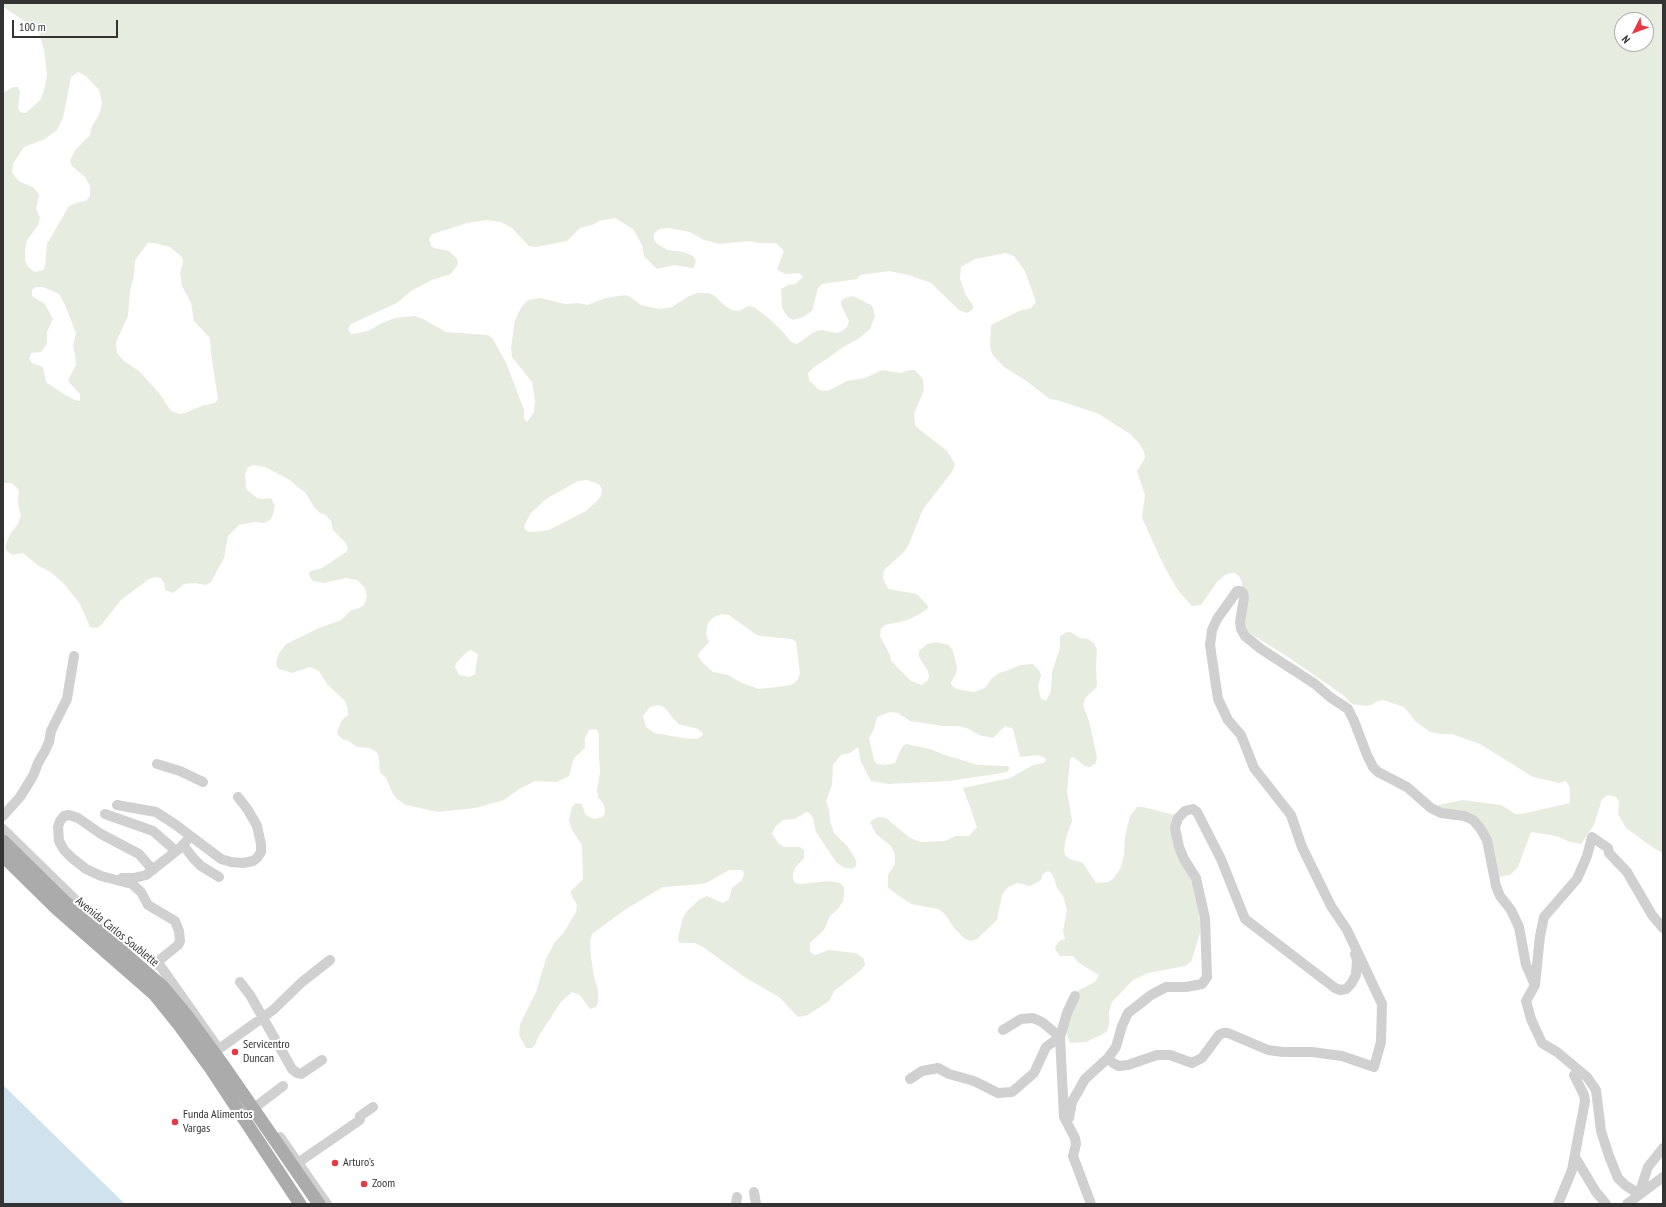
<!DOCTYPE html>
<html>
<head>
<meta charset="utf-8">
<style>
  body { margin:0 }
  #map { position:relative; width:1666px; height:1207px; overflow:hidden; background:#fff; font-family:"PT Sans Narrow",sans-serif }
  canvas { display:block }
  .frame { position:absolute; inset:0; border:4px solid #333; pointer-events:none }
  .north { position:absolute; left:1614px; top:12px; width:40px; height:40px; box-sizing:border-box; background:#fff; border:1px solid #adadad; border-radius:50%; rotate:228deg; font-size:11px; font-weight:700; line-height:16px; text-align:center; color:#333 }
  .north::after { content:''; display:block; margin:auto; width:14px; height:18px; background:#e63946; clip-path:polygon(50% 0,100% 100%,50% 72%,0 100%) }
  .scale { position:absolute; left:12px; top:20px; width:106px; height:18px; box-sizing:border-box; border:2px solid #333; border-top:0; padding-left:5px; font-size:12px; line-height:14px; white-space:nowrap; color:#333; -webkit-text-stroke:3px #fff; paint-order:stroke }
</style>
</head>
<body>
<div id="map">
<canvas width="1666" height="1207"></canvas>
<div class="frame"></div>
<div class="north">N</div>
<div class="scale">100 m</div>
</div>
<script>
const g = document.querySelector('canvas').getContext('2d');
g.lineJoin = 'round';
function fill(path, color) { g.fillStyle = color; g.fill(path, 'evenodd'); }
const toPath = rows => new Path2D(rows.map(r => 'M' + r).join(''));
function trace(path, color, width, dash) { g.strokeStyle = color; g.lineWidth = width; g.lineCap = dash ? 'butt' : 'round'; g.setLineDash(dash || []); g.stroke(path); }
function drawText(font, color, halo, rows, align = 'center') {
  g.font = font + ' "PT Sans Narrow",sans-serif'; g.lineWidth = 4; g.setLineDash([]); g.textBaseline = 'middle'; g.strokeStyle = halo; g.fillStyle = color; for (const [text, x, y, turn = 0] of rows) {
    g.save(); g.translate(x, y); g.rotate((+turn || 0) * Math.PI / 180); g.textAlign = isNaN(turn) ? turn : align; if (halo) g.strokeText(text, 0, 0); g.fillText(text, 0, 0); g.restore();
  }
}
const green = toPath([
  [3,3,1663,3,1663,853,1655,849,1626,828,1618,814,1619,801,1616,797,1608,795,1602,799,1594,825,1581,844,1570,842,1556,836,1531,832,1518,867,1510,875,1499,877,1493,870,1486,847,1474,825,1439,809,1438,805,1463,800,1501,805,1516,814,1521,814,1570,803,1570,788,1566,781,1559,783,1533,777,1480,744,1452,734,1442,734,1430,732,1416,722,1404,707,1383,700,1375,702,1372,705,1366,706,1352,704,1343,695,1288,657,1240,627,1242,582,1239,576,1235,573,1230,573,1225,575,1217,582,1201,605,1192,606,1177,589,1163,564,1142,518,1145,495,1137,471,1145,458,1144,452,1139,443,1130,434,1099,414,1057,400,1050,399,1025,380,1004,367,992,354,990,346,991,325,1019,311,1031,308,1036,302,1025,271,1014,256,1006,253,975,259,961,267,960,279,966,295,973,306,973,309,969,312,967,313,959,310,931,283,909,275,889,271,860,275,857,279,822,284,818,288,812,311,803,317,793,320,788,317,782,308,781,289,788,285,795,284,803,277,799,273,785,274,777,269,784,251,776,243,760,243,748,241,720,244,704,240,690,232,669,228,659,229,654,234,654,240,657,244,668,250,684,252,693,256,696,261,694,267,692,268,674,265,657,269,644,256,642,245,633,229,615,218,599,221,592,225,580,228,567,241,536,247,529,246,512,228,501,222,487,220,467,223,433,234,429,238,431,246,434,248,449,251,457,259,458,264,451,274,432,280,411,291,397,303,351,324,348,329,351,334,359,333,370,330,382,323,395,318,415,316,423,319,446,332,488,335,493,339,507,365,524,410,524,419,527,422,534,412,535,400,532,382,512,357,511,348,515,320,522,306,528,300,541,298,565,304,579,303,587,305,606,298,625,295,630,297,641,305,659,309,672,307,687,297,697,293,709,293,715,296,725,306,732,310,739,311,748,306,754,307,772,321,783,332,791,342,797,344,814,332,822,330,837,333,842,331,847,327,849,321,841,305,841,301,845,298,853,296,871,305,873,308,875,316,870,329,858,339,843,347,828,358,814,367,808,373,809,380,819,390,828,391,847,381,865,378,882,370,901,373,910,370,915,370,923,379,924,390,914,414,915,425,919,429,947,451,955,464,952,472,923,509,909,544,904,552,884,570,883,578,888,589,917,594,928,606,927,609,923,612,908,620,885,625,881,629,880,636,890,655,891,661,911,681,922,685,928,680,929,677,928,671,919,657,919,651,927,644,936,642,949,645,953,651,957,667,956,673,951,682,951,684,956,689,974,692,985,688,991,679,999,673,1009,670,1020,665,1033,664,1039,670,1041,675,1038,686,1041,699,1046,701,1051,691,1052,672,1060,648,1060,636,1067,632,1070,632,1080,638,1088,639,1094,643,1097,650,1096,665,1097,685,1096,688,1086,697,1083,705,1089,721,1097,757,1096,763,1090,767,1084,766,1075,758,1072,757,1070,759,1067,791,1072,821,1066,838,1064,849,1065,855,1070,859,1083,863,1096,883,1108,882,1113,879,1120,869,1124,856,1125,836,1130,816,1137,807,1143,807,1174,815,1172,829,1192,882,1198,904,1200,921,1200,933,1191,962,1185,966,1148,973,1133,980,1112,1002,1109,1011,1109,1025,1107,1031,1103,1034,1086,1042,1070,1043,1066,1032,1076,995,1079,990,1095,982,1099,975,1079,963,1073,956,1060,956,1056,951,1055,948,1059,941,1065,939,1063,931,1067,910,1063,896,1057,888,1054,878,1051,873,1048,871,1042,875,1041,880,1034,884,1029,886,1018,883,1008,887,1002,895,997,920,977,939,971,941,965,939,955,929,944,913,938,909,911,904,888,888,888,875,895,864,895,854,891,846,876,834,870,822,878,817,886,818,910,838,921,842,945,841,955,836,969,836,977,827,963,788,1010,778,1033,765,1043,763,1046,761,1045,758,1038,755,1020,757,1013,729,1011,728,1005,726,993,738,979,735,969,729,960,726,943,726,910,721,898,713,890,712,877,717,874,729,869,738,874,760,877,764,885,765,895,763,902,747,906,744,930,749,945,755,978,765,1008,766,1010,768,1007,772,996,774,949,781,889,784,871,781,861,762,858,747,850,753,841,755,833,765,832,785,826,801,829,809,830,821,834,833,847,846,856,860,856,866,852,869,843,867,836,862,816,832,813,818,809,813,806,812,795,819,783,820,775,827,772,834,779,844,784,847,800,847,804,850,804,858,795,868,793,874,793,879,795,883,800,884,829,881,840,883,844,887,844,896,843,901,838,909,830,916,824,930,810,943,810,952,815,955,829,950,856,953,864,959,865,965,860,971,834,991,829,1001,808,1015,798,1017,779,997,746,978,703,947,695,943,682,943,679,942,678,937,683,918,687,911,700,899,707,896,723,903,729,899,732,888,742,880,744,874,743,871,741,870,729,870,708,882,702,884,663,887,626,909,592,934,590,942,591,957,594,977,598,990,598,1002,596,1007,590,1009,580,995,572,992,561,1002,538,1037,535,1045,532,1048,526,1048,519,1035,520,1024,536,992,546,959,555,942,564,932,576,912,577,905,570,892,583,879,582,845,572,830,569,821,572,807,576,803,582,804,585,814,589,817,594,819,603,817,605,811,604,805,598,797,597,791,600,772,599,756,599,735,597,730,595,729,589,730,585,738,585,748,574,758,569,776,557,782,535,781,519,789,504,800,475,808,438,812,406,805,397,799,393,794,386,778,380,772,379,759,378,754,374,750,369,748,357,747,347,740,342,739,338,735,337,732,342,720,348,715,348,709,345,701,327,684,319,671,310,667,292,673,279,669,277,667,276,662,279,653,286,644,319,628,341,620,350,611,359,608,364,605,367,596,365,588,357,580,346,578,324,583,313,581,310,577,309,572,311,571,322,568,346,552,348,549,346,543,333,530,331,521,326,515,320,513,314,507,305,492,300,489,290,480,265,467,253,465,248,467,245,474,246,488,247,490,257,498,263,499,271,498,275,506,273,515,270,520,264,523,255,522,239,525,228,536,224,558,211,582,206,585,194,583,184,584,173,593,165,590,164,583,161,578,155,577,149,579,121,600,102,624,97,628,90,627,80,604,64,584,52,573,39,566,23,553,12,555,6,550,5,547,10,534,18,524,21,515,18,504,19,491,18,489,12,483,3,483,3,93,13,87,18,87,20,92,18,108,20,112,26,113,41,99,45,87,47,74,44,50,39,33,35,28,3,7],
  [1622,20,1646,20,1646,44,1622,44],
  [78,72,86,76,99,90,102,103,99,115,92,126,90,135,76,149,70,160,72,166,85,177,90,186,90,196,86,201,79,202,69,206,47,244,45,267,43,270,35,272,28,267,25,260,25,249,27,240,37,227,39,222,40,217,36,209,39,195,33,187,20,182,16,178,12,172,13,164,24,147,45,139,57,130,63,118,71,77],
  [148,243,155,243,170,247,182,257,183,263,180,273,182,286,191,303,194,321,210,338,211,353,218,399,215,403,204,405,185,413,180,414,171,411,159,393,139,371,124,361,117,353,116,342,128,316,130,290,134,275,135,261,138,256],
  [36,287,43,287,59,294,65,305,76,333,73,346,75,354,76,365,70,376,68,381,80,394,80,401,75,400,65,395,46,382,43,367,32,363,29,359,31,353,41,352,47,344,47,332,53,319,45,304,32,296,32,290],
  [587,480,599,484,602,489,601,496,597,501,586,511,549,530,533,532,527,531,525,529,524,526,531,513,546,499,578,481],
  [722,614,729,615,755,634,760,636,792,639,796,642,800,673,798,679,793,684,786,686,759,689,742,683,728,675,713,672,702,662,698,656,699,653,709,642,706,634,708,623,714,617],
  [471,650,478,654,475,674,470,677,459,675,455,667,456,663,467,652],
  [658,705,664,707,678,724,698,729,703,733,702,736,696,739,689,739,654,733,646,727,643,716,650,707]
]);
const water = toPath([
  [3,1085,125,1204,3,1204]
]);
const minor = toPath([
  [157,764,180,771,203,782],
  [117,805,156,812,176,825,221,859,231,862,243,863,253,861,257,858,261,852,261,844,257,826,248,810,238,797],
  [105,814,153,831,176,851],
  [3,816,20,797,33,776,38,763,45,751,49,742,51,731,67,699,74,656],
  [3,829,86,910,161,967,218,1048],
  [183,845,194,859,201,866,219,877],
  [153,870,139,854,101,834,78,818,69,815,64,816,60,821,58,827,59,841,64,850,72,858,86,869,101,876,132,884,141,892,148,905,175,921,179,931,180,941,178,945,156,963],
  [122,878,134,878,146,875,180,848,190,837],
  [240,982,250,995,292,1069,297,1073,301,1074,322,1060],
  [1535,985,1540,936,1544,917,1577,879,1587,856,1592,837,1608,848,1609,853,1627,872,1652,915,1663,928],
  [1003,1030,1021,1019,1033,1018,1042,1022,1060,1037,1064,1117,1075,1138,1076,1144,1073,1156,1091,1204],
  [219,1049,273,1010,302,982,330,960],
  [1108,1058,1113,1063,1119,1066,1128,1065,1157,1055,1170,1055,1192,1063,1202,1058,1219,1035,1223,1033,1228,1033,1268,1050,1283,1052,1312,1052,1342,1056,1374,1067,1381,1042,1382,1004,1347,930,1331,906,1302,847,1291,815,1254,768,1241,735,1228,720,1218,699,1210,645,1212,630,1217,619,1237,591,1240,591,1243,593,1244,598,1240,622,1241,629,1245,636,1261,649,1315,684,1330,697,1348,709,1354,721,1367,755,1373,767,1378,772,1407,787,1431,808,1441,813,1464,816,1473,820,1480,828,1487,840,1496,886,1500,896,1511,910,1519,927,1526,965,1535,985,1526,1001,1531,1019,1542,1043,1557,1052,1587,1077,1596,1090,1601,1131,1609,1156,1618,1178,1625,1185,1639,1194,1648,1167,1663,1148],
  [910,1079,922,1071,938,1068,949,1074,974,1081,998,1093,1012,1092,1034,1073,1046,1047,1060,1037,1067,1013,1075,996],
  [258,1105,283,1086],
  [1066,1119,1069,1118,1072,1102,1085,1079,1108,1058,1116,1047,1122,1026,1128,1013,1151,995,1166,987,1186,987,1202,984,1207,977,1205,918,1196,878,1184,859,1179,847,1175,828,1178,818,1185,811,1193,809,1197,812,1221,859,1245,919,1335,988,1340,990,1346,989,1351,984,1356,975,1357,960,1355,954],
  [280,1137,327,1204],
  [1575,1157,1596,1192,1606,1204],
  [299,1162,360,1120,360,1116,373,1107],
  [754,1192,756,1204],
  [736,1204,737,1197],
  [1558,1204,1572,1170,1585,1101,1584,1095,1574,1075],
  [1627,1204,1663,1177]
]);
const major = toPath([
  [3,841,64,901,163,987,188,1017,221,1062,319,1204],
  [3,856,57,909,154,994,179,1025,211,1069,300,1204]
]);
const markers = [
  [235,1052,4,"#e63946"],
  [175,1122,4,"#e63946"],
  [335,1163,4,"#e63946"],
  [364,1184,4,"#e63946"]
];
const streetNames = [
  ["Avenida Carlos Soublette",117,932,39]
];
const poiNames = [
  ["Servicentro",243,1045],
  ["Duncan",243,1059],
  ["Funda Alimentos",183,1115],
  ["Vargas",183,1129],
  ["Arturo's",343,1163],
  ["Zoom",372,1184]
];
fill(green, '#e6ecdf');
fill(water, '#cfe2ee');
trace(minor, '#d0d0d0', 10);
trace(major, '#ababab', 13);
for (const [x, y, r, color] of markers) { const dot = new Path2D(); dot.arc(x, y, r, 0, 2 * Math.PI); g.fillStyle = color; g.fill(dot); trace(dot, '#fff', 1.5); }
drawText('12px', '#333', '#fff', streetNames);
drawText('12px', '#333', '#fff', poiNames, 'left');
</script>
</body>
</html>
